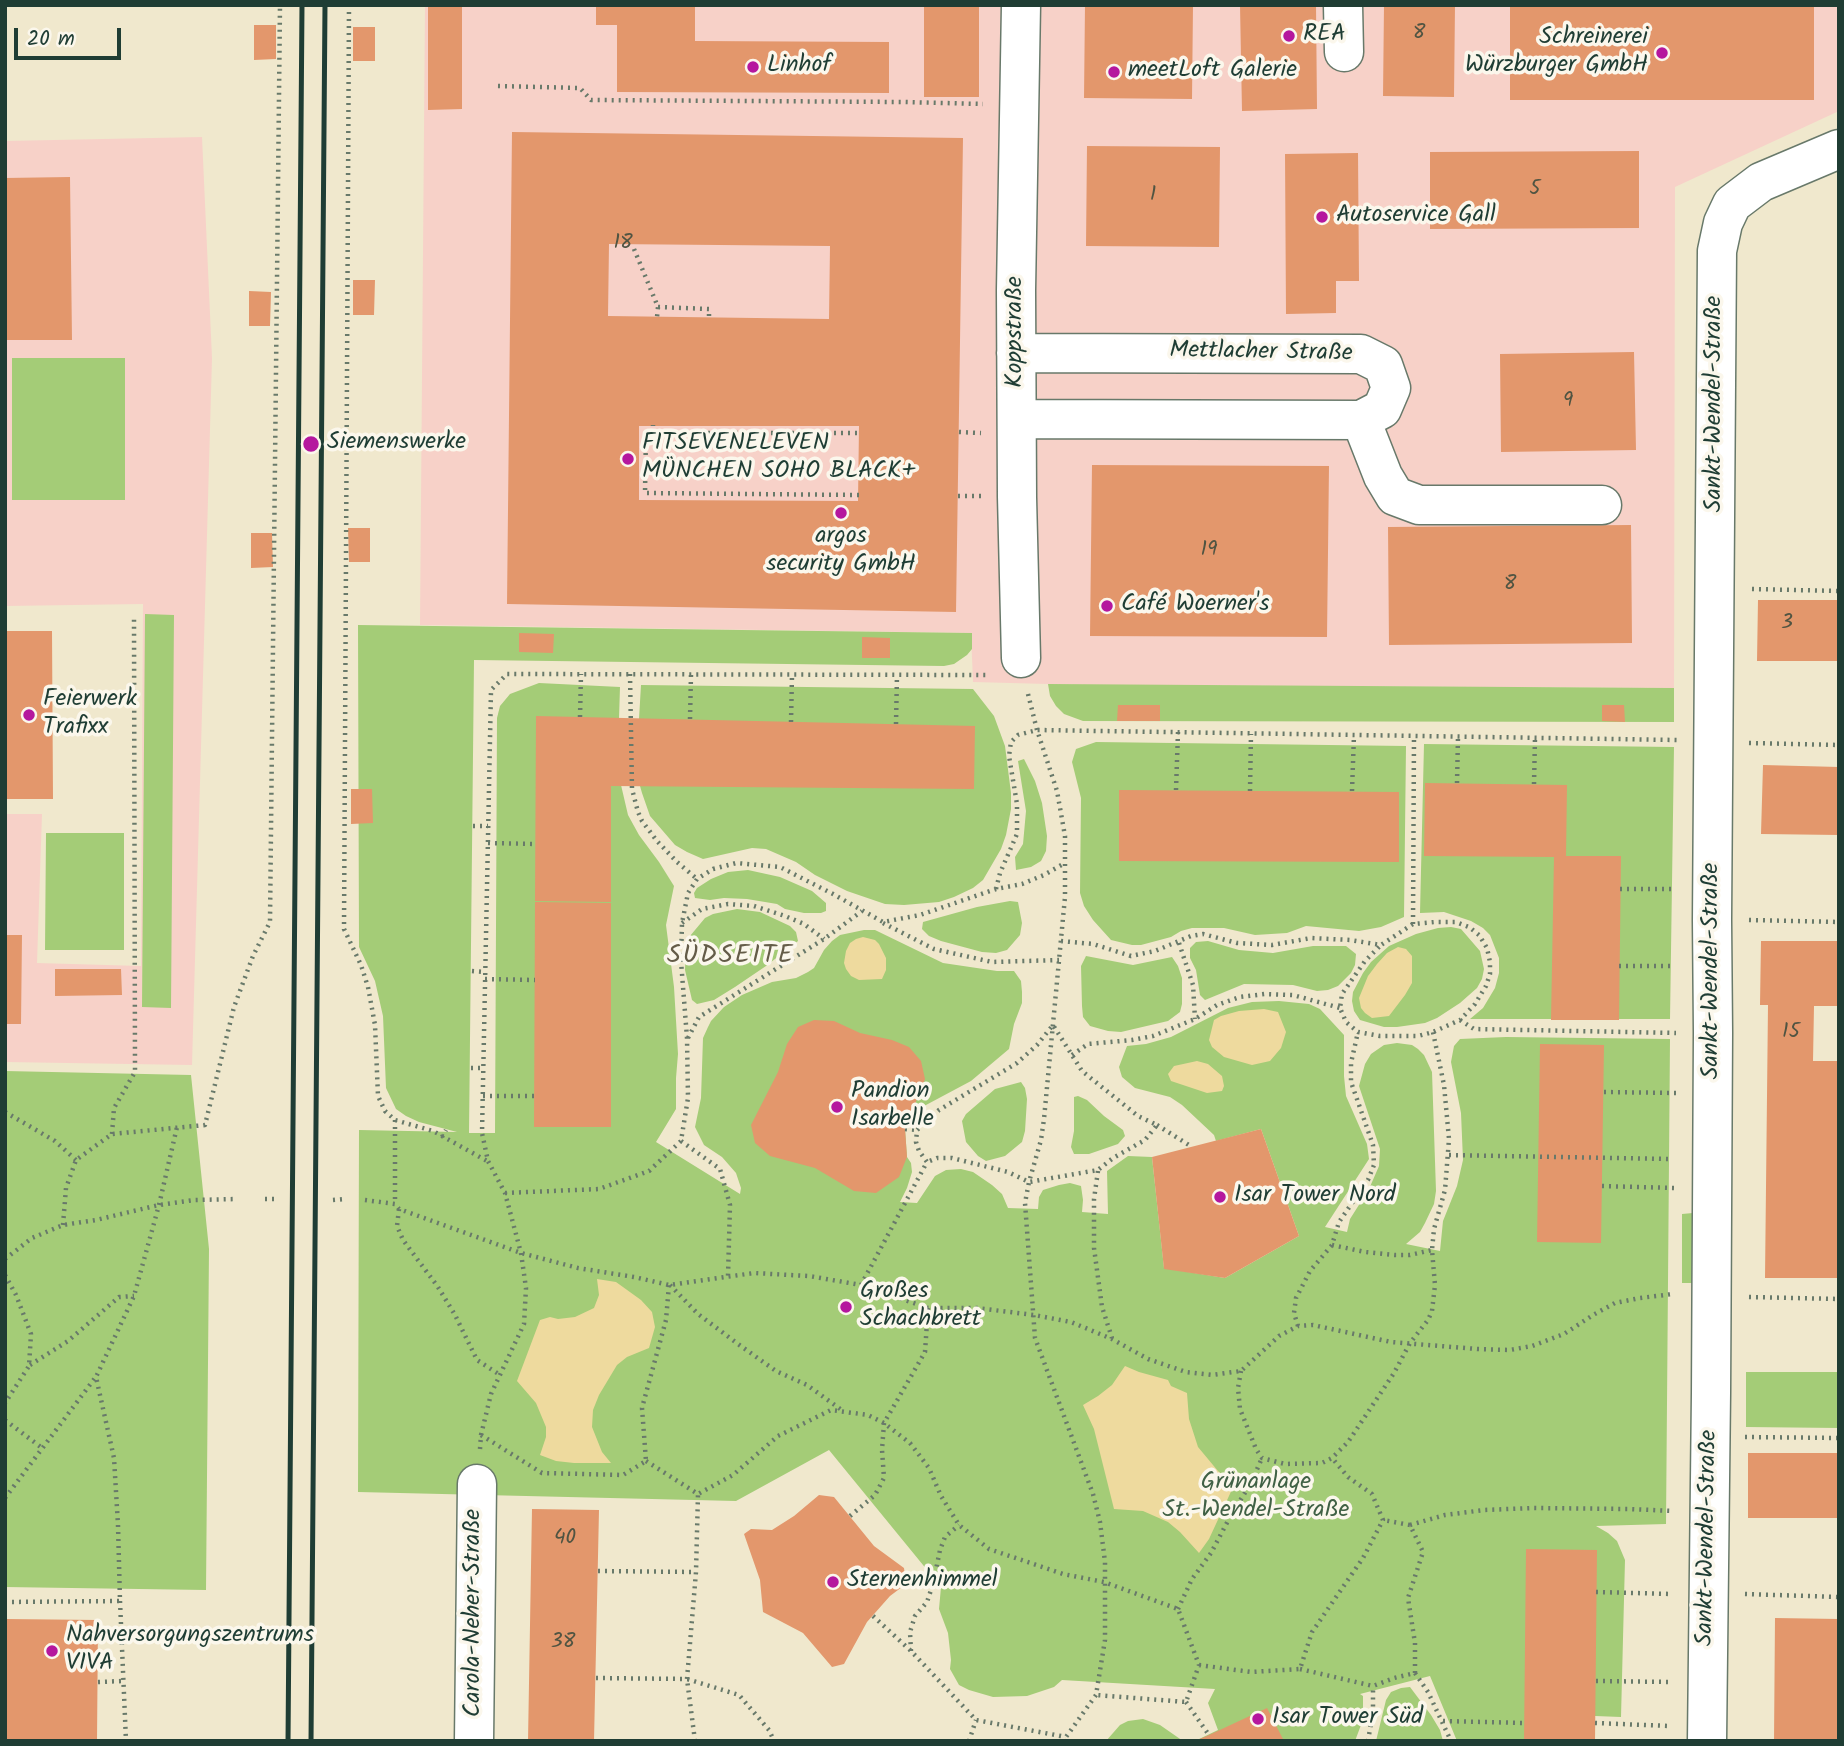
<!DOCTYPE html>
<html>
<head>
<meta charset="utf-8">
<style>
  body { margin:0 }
  #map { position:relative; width:1844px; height:1746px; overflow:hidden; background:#f0e8cd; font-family:Kalam,sans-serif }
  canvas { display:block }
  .frame { position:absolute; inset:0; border:7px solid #1f3d34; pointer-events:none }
  .scale { position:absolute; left:14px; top:28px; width:107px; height:32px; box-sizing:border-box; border:4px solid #1f3d34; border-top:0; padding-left:9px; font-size:21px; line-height:24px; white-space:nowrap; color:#1f3d34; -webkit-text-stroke:5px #fbf7ec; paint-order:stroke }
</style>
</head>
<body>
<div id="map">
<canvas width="1844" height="1746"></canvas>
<div class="frame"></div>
<div class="scale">20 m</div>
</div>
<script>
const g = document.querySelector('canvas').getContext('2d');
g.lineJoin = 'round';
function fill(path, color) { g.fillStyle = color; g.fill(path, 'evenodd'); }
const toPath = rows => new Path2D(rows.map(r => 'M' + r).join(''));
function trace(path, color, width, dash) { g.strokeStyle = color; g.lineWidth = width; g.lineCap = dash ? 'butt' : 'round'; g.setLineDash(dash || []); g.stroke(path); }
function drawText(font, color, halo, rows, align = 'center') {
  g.font = font + ' Kalam,sans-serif'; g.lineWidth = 7; g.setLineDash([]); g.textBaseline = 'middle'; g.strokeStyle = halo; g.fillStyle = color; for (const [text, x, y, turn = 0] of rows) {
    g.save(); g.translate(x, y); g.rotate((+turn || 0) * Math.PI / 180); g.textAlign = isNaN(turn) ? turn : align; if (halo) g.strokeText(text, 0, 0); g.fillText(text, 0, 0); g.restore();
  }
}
const built = toPath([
  [425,5,1839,5,1839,111,1675,187,1674,688,1085,685,973,682,971,633,420,625],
  [202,137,212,358,192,1065,5,1062,5,814,42,814,37,963,141,966,143,604,5,606,5,141]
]);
const green = toPath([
  [12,358,125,358,125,500,12,500],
  [145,614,174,615,171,1008,142,1007],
  [358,625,972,633,972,649,967,655,954,664,944,666,474,660,469,1133,495,1133,497,718,500,706,510,694,539,683,620,687,619,718,621,785,628,815,639,835,659,862,674,886,666,925,674,987,678,1054,676,1078,676,1109,656,1142,740,1194,741,1188,736,1173,722,1157,704,1145,695,1127,701,1098,703,1038,708,1027,711,1021,724,1007,742,995,772,982,796,978,808,972,814,968,824,950,832,941,840,935,864,930,875,930,943,963,997,971,1014,971,1021,981,1022,992,1022,1003,1014,1024,1009,1049,971,1081,911,1113,905,1129,907,1157,911,1163,912,1172,907,1188,900,1202,917,1203,935,1176,946,1170,961,1169,973,1172,992,1185,1002,1194,1008,1208,1038,1209,1039,1197,1043,1190,1059,1185,1070,1183,1081,1186,1083,1200,1082,1212,1108,1214,1107,1171,1128,1156,1152,1157,1164,1268,1225,1278,1299,1236,1261,1129,1216,1141,1214,1135,1182,1105,1170,1097,1135,1088,1122,1077,1119,1067,1127,1046,1146,1044,1171,1037,1228,1008,1252,1002,1279,1001,1309,1004,1320,1009,1344,1035,1344,1076,1346,1096,1367,1144,1369,1159,1325,1227,1347,1232,1350,1219,1369,1189,1379,1166,1380,1149,1359,1086,1365,1064,1371,1054,1384,1045,1397,1043,1412,1045,1418,1049,1424,1055,1432,1072,1436,1191,1434,1204,1425,1223,1420,1232,1406,1244,1440,1251,1443,1221,1457,1186,1463,1160,1461,1113,1451,1062,1454,1046,1460,1039,1506,1037,1670,1039,1666,1524,1596,1526,1608,1533,1617,1541,1625,1560,1621,1717,1595,1716,1595,1741,1457,1741,1430,1676,1360,1694,1363,1696,1363,1713,1361,1725,1355,1741,1195,1741,1218,1730,1208,1703,1215,1689,1062,1680,1054,1687,1027,1696,993,1697,969,1690,959,1685,950,1669,951,1660,948,1633,939,1609,941,1587,829,1450,736,1501,358,1492,359,1130,457,1132,419,1122,406,1116,396,1109,386,1088,383,1016,375,981,359,947],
  [1048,684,1674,688,1674,722,1083,721,1064,714,1056,706,1050,696],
  [641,685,973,689,994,716,1005,746,1011,793,1011,809,1006,835,1001,849,983,880,973,888,954,897,939,902,904,905,885,904,847,891,815,875,796,862,766,849,752,848,703,859,687,852,675,845,650,816,642,793,640,786,639,719],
  [1096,742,1406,746,1404,917,1381,927,1359,931,1306,926,1287,933,1255,935,1224,928,1192,928,1181,931,1171,937,1141,945,1132,945,1111,940,1093,920,1084,906,1080,893,1081,798,1072,762,1076,749],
  [1424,744,1674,747,1670,1019,1470,1019,1483,1008,1495,988,1499,973,1499,958,1490,935,1483,928,1471,921,1444,912,1420,913],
  [1024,759,1035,781,1042,803,1047,836,1046,851,1041,861,1031,867,1016,870,1015,857,1023,844,1026,811,1018,761],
  [46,833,124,833,124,950,45,950],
  [748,870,780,877,812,891,826,903,826,911,821,913,804,913,785,909,777,904,747,899,724,898,710,900,695,898,694,893,697,888,711,879,728,872],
  [1010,901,1018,902,1022,923,1020,935,1007,950,996,953,982,952,941,941,929,936,922,929,923,922,977,907],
  [737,909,760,912,790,926,796,932,798,941,766,966,735,987,714,1000,697,1004,692,1000,685,970,686,946,690,936,705,918,713,914],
  [1451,927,1461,929,1480,951,1484,969,1482,979,1477,988,1460,1003,1437,1018,1425,1023,1397,1027,1384,1027,1360,1020,1354,1011,1352,1001,1353,992,1363,973,1371,962,1389,946,1416,934,1438,928],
  [1208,941,1239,950,1273,953,1313,946,1346,946,1356,954,1355,965,1351,973,1338,986,1328,990,1317,991,1293,985,1244,984,1205,1000,1200,995,1196,970,1190,958,1190,948,1196,942],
  [1086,956,1133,965,1172,957,1178,966,1182,978,1182,1004,1180,1012,1168,1021,1121,1032,1108,1031,1090,1026,1083,1017,1082,1006,1081,966],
  [5,1071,191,1075,209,1249,206,1590,5,1587],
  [1021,1082,1025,1088,1027,1099,1025,1131,1022,1142,1005,1156,986,1161,978,1156,966,1142,962,1121,966,1114,995,1089],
  [1078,1096,1087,1100,1104,1116,1123,1130,1125,1136,1118,1144,1089,1154,1074,1154,1071,1147,1074,1131,1074,1097],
  [1693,1213,1694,1283,1682,1283,1682,1214],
  [1746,1372,1839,1372,1839,1428,1746,1427],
  [1410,1687,1431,1715,1440,1730,1443,1741,1376,1741,1386,1700,1391,1692,1401,1688],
  [1143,1719,1160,1725,1183,1741,1106,1741,1120,1725,1128,1721]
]);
const sand = toPath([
  [863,937,875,940,879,944,886,958,886,970,882,979,859,980,851,976,846,969,844,963,846,951,850,943,856,939],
  [1398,947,1406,949,1412,956,1412,983,1405,995,1389,1016,1372,1018,1365,1013,1361,1008,1359,998,1368,976,1377,964,1387,953],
  [1264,1009,1278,1012,1286,1032,1281,1048,1270,1061,1252,1065,1224,1057,1212,1047,1209,1040,1214,1020,1221,1016,1239,1011],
  [1197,1061,1208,1064,1222,1076,1224,1086,1222,1091,1207,1093,1171,1081,1168,1074,1174,1066],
  [597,1279,616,1282,641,1300,652,1312,655,1327,649,1348,627,1357,617,1365,599,1395,593,1410,592,1427,602,1452,611,1463,574,1463,556,1461,540,1455,546,1437,546,1427,536,1403,517,1381,540,1320,550,1317,558,1319,575,1317,594,1308,599,1295],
  [1125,1366,1139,1372,1168,1380,1171,1386,1187,1393,1189,1419,1198,1447,1218,1471,1227,1479,1235,1483,1209,1539,1199,1553,1180,1532,1168,1522,1143,1511,1114,1509,1094,1429,1083,1405,1098,1396,1112,1385]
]);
const building = toPath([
  [428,5,462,5,462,109,428,110],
  [596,5,695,5,695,41,889,42,889,93,617,92,617,25,596,25],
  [924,5,979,5,979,97,924,97],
  [1085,5,1193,5,1192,99,1084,98],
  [1240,5,1316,5,1317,109,1242,111],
  [1384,5,1455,5,1454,97,1383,96],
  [1510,5,1814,5,1814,100,1510,100],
  [254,25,276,25,276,59,254,60],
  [353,27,375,27,375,61,353,61],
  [512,132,963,138,956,612,507,604],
  [609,244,830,246,829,319,608,316],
  [639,426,859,426,858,501,639,500],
  [1087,146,1220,147,1219,247,1086,246],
  [1639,151,1639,228,1430,229,1430,152],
  [1358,153,1359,281,1336,281,1336,313,1286,314,1285,154],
  [70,177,72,340,5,340,5,178],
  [353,280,375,280,374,315,353,315],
  [249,291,271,292,270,326,249,326],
  [1634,352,1636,450,1501,452,1500,354],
  [1092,465,1329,466,1327,637,1090,636],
  [1631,525,1632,643,1389,645,1388,527],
  [348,528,370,528,370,562,349,562],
  [251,533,272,533,273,567,251,568],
  [1758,600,1839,600,1839,661,1757,661],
  [5,631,52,631,53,799,5,799],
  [519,633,554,634,553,653,519,652],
  [862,637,890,638,890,658,862,658],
  [1118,705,1160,705,1160,721,1117,721],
  [1602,705,1624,705,1625,722,1602,721],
  [536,716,975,726,974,789,611,786,611,902,535,901],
  [1763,765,1839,767,1839,835,1761,834],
  [1425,783,1567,785,1566,856,1621,856,1619,1020,1551,1020,1554,857,1424,856],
  [351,789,372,789,373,823,351,824],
  [1119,790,1399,792,1399,862,1119,861],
  [535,902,611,903,611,1127,534,1127],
  [5,935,22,935,21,1024,5,1024],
  [1761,941,1839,941,1839,1006,1814,1006,1813,1061,1839,1061,1838,1278,1765,1278,1768,1005,1760,1005],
  [55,969,121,969,122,995,55,996],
  [814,1020,834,1021,860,1033,892,1040,909,1047,921,1061,925,1079,905,1129,907,1157,899,1177,876,1193,854,1191,815,1168,770,1156,755,1143,751,1125,778,1072,787,1044,798,1027],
  [1540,1044,1604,1045,1601,1243,1537,1242],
  [1261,1129,1299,1236,1225,1278,1164,1269,1152,1157],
  [1748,1453,1839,1453,1839,1518,1748,1518],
  [819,1495,834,1497,874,1546,904,1568,906,1584,890,1596,867,1622,844,1664,832,1667,803,1633,763,1612,760,1580,744,1534,751,1529,772,1530,794,1516],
  [532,1509,599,1510,594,1741,528,1741],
  [1526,1549,1597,1550,1595,1741,1524,1741],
  [1775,1618,1839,1619,1839,1741,1774,1741],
  [5,1619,98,1620,97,1741,5,1741],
  [1267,1708,1284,1741,1195,1741,1209,1735]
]);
const path = toPath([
  [349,5,344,929,361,965,368,987,375,1025,378,1096,385,1111,395,1120,433,1131,487,1161],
  [498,86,580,88,591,100,904,102,983,104],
  [634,249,658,307,657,317],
  [658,307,709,309,709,318],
  [959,432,981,433],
  [653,433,653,425],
  [704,433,704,426],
  [859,495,645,493,646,433,859,433],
  [958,496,982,496],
  [1752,589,1839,591],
  [630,674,632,789,638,812,642,821,657,841,677,862,697,879],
  [1028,694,1037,730,1057,791,1065,836,1065,897,1044,1119,1041,1140,1029,1182,1025,1203,1035,1338,1093,1494,1100,1522,1105,1562,1105,1640,1096,1695,1066,1737,1066,1741],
  [580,717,581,674],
  [690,719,691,674],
  [791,722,792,675],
  [896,724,897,675],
  [1749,743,1839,745],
  [1457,783,1458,737],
  [1534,784,1535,738],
  [1176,790,1178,732],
  [1250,791,1251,734],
  [1352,791,1354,735],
  [473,826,488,826],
  [488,843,536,844],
  [996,889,1000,873,1017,834,1017,804,1009,756,1011,742,1018,735,1037,730,1677,740],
  [1620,889,1676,889],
  [1749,920,1839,922],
  [682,923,702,909,728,904,754,906,785,916,804,924,824,939],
  [883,923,934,949,992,962,1059,960],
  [1413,924,1414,736],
  [1061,941,1093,944,1131,956,1155,951,1191,936,1203,934,1237,943,1272,945,1311,938,1350,940,1381,945,1413,924,1435,922,1456,922,1469,927,1479,935,1487,948,1490,962,1490,974,1486,986,1475,1004,1460,1020,1433,1032,1418,1036,1380,1036,1358,1032,1346,1022,1340,1008,1342,994,1365,961,1381,945],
  [1179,943,1193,985,1195,1019],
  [1619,966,1675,966],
  [472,971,485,972],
  [485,979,535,980],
  [1460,1020,1474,1029,1676,1033],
  [688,1038,699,1017,824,939,862,911],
  [1072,1055,1088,1044,1132,1040,1153,1036,1195,1019,1217,1005,1240,997,1265,994,1293,995,1340,1008],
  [471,1068,483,1068],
  [1604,1092,1676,1093],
  [483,1096,534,1096],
  [5,1112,55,1141,76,1160],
  [395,1120,395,1204],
  [1157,1125,1192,1147],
  [905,1129,917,1130],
  [112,1134,114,1108,135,1072,134,617],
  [442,1137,446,1130],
  [681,1141,720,1169,730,1205,728,1276],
  [1449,1155,1669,1159],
  [1098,1171,1094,1199,1094,1248,1102,1307,1112,1338],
  [1602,1186,1675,1188],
  [505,1193,599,1189,649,1171,681,1141,688,1098,687,1038,681,961,682,923,688,893,697,879,713,869,736,863,780,867,833,894,883,922,920,915,996,889,1022,884,1044,875,1065,863],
  [265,1199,277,1199],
  [333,1200,345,1199],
  [365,1200,395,1204,399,1209,521,1253,578,1268,634,1277,669,1285,754,1273,809,1276,861,1285,928,1308,977,1308,1034,1315,1071,1322,1112,1339,1148,1359,1186,1372,1212,1375,1241,1371,1279,1336,1298,1326,1313,1325,1391,1342,1477,1349,1510,1350,1532,1346,1564,1334,1593,1315,1615,1303,1640,1298,1673,1294],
  [399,1209,397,1226,403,1240,438,1287,455,1315,477,1360,500,1375],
  [63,1225,66,1188,76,1160,112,1134,205,1125,234,1007,253,956,270,922,280,5],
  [1332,1245,1365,1252,1395,1255,1410,1255,1432,1250],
  [5,1259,32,1238,63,1225,96,1220,159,1205,194,1200,237,1199],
  [5,1275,16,1295,31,1334,29,1366,5,1403],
  [670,1285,698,1314,738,1344,776,1371,807,1385,843,1411],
  [861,1285,927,1162,919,1151,916,1142,917,1130,939,1110,1017,1063,1037,1045,1053,1025,1082,1071,1138,1116,1157,1125,1145,1140,1113,1158,1098,1170,1029,1182,1008,1172,952,1158,937,1158,927,1162],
  [1749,1297,1839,1299],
  [1298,1326,1294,1313,1296,1298,1310,1271,1332,1245,1339,1222,1368,1180,1374,1165,1373,1145,1351,1082,1351,1063,1358,1032],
  [30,1365,68,1341,119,1297,134,1296],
  [1241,1371,1238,1388,1240,1409,1256,1449,1262,1458,1285,1464,1322,1463,1332,1458,1348,1442,1394,1373,1410,1343,1428,1320,1432,1311,1435,1285,1432,1250,1434,1229,1445,1190,1449,1139,1444,1085,1433,1032],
  [5,1420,42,1448],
  [481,1435,542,1473,623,1475,646,1461,642,1408,666,1320,669,1285],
  [1745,1437,1839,1438],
  [480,1449,481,1435,491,1394,524,1324,526,1288,521,1253,505,1193,488,1161,482,1133,491,690,507,674,988,675],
  [646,1461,698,1494,733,1475,778,1436,831,1410,868,1415,884,1423,910,1443,929,1468,941,1496,959,1525,989,1549,1063,1574,1104,1582,1178,1609,1199,1665,1186,1702,1096,1695],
  [5,1498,95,1378],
  [850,1516,875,1495,884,1478,882,1450,884,1423,925,1352,928,1308],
  [1410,1525,1445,1515,1484,1510,1534,1508,1629,1509,1674,1511],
  [598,1571,696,1572],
  [1596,1592,1672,1594],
  [1745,1594,1839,1597],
  [120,1601,126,1741],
  [5,1602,120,1601,118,1525,114,1458,96,1377,134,1296,159,1205,177,1127],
  [1178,1609,1192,1579,1211,1553,1230,1517,1251,1483,1262,1458],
  [873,1616,911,1651,976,1720,1066,1737],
  [911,1651,910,1632,915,1616,927,1602,933,1584,940,1550,945,1537,959,1525],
  [1199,1665,1251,1672,1300,1669,1312,1632,1363,1558,1383,1520,1372,1494,1348,1477,1332,1458],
  [1300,1669,1373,1686,1394,1678,1415,1673,1415,1643,1408,1598,1423,1552,1410,1525,1383,1520],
  [1415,1673,1428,1692,1451,1741],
  [596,1678,687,1679,696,1572,698,1494],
  [1596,1681,1671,1682],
  [98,1682,123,1681],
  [1186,1702,1209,1735],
  [1443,1721,1525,1723],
  [1595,1723,1670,1726],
  [695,1741,687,1679,739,1695,769,1730,774,1741],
  [969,1741,976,1720],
  [1368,1741,1373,1711,1373,1686]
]);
const minor = toPath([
  [1021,5,1016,290,1017,497,1021,658],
  [1343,5,1344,52],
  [1016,353,1361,354,1383,365,1391,388,1382,409,1361,420,1017,419],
  [1361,420,1383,476,1395,496,1419,505,1602,505],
  [474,1741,477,1484],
  [1707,1741,1711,1393,1713,1033,1712,920,1717,251,1723,223,1732,204,1761,182,1839,149]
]);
const rail = toPath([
  [288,1741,302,5],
  [311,1741,325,5]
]);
const markers = [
  [1289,36,7,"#b5179e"],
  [1662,53,7,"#b5179e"],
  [753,67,7,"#b5179e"],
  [1114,72,7,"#b5179e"],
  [1322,217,7,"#b5179e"],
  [311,444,9,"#b5179e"],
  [628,459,7,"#b5179e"],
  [841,513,7,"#b5179e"],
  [1107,606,7,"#b5179e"],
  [29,715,7,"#b5179e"],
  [837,1107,7,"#b5179e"],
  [1220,1197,7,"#b5179e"],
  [846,1307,7,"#b5179e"],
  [833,1582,7,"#b5179e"],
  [52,1651,7,"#b5179e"],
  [1258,1719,7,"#b5179e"]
];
const numberNames = [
  ["8",1419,34],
  ["5",1535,190],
  ["1",1153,196],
  ["18",623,244],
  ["9",1568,402],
  ["19",1209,551],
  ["8",1510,585],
  ["3",1787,624],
  ["15",1791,1033],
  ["40",565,1539],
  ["38",563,1643]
];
const poiNames = [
  ["REA",1303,36],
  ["Schreinerei",1648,39,"right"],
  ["Würzburger GmbH",1648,67,"right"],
  ["Linhof",767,67],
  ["meetLoft Galerie",1128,72],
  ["Autoservice Gall",1336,217],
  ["Siemenswerke",327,444],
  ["FITSEVENELEVEN",642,445],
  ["MÜNCHEN SOHO BLACK+",642,473],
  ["argos",841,538,"center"],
  ["security GmbH",841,566,"center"],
  ["Café Woerner's",1121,606],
  ["Feierwerk",43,701],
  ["Trafixx",43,729],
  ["Pandion",851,1093],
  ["Isarbelle",851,1121],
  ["Isar Tower Nord",1234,1197],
  ["Großes",860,1293],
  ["Schachbrett",860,1321],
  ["Sternenhimmel",847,1582],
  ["Nahversorgungszentrums",66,1637],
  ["VIVA",66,1665],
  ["Isar Tower Süd",1272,1719]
];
const streetNames = [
  ["Koppstraße",1017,332,-90],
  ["Mettlacher Straße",1261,354,1],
  ["Sankt-Wendel-Straße",1716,404,-90],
  ["Sankt-Wendel-Straße",1713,971,-90],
  ["Sankt-Wendel-Straße",1709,1538,-89],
  ["Carola-Neher-Straße",475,1613,-90]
];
const parkNames = [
  ["Grünanlage",1256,1484],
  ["St.-Wendel-Straße",1256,1512]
];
const neighbourhoodNames = [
  ["SÜDSEITE",731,958]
];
fill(built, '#f7d1c8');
fill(green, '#a4cc77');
fill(sand, '#eeda9e');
fill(building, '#e3976c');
trace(minor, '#68796a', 41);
trace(path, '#68796a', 4.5, [2, 5]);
trace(minor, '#fff', 38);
trace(rail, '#1f3d34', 5);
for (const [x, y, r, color] of markers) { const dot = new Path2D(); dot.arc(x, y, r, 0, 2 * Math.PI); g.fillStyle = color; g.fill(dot); trace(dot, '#fbf7ec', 2.5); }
drawText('21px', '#505442', null, numberNames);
drawText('24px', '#1f3d34', '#fbf7ec', poiNames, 'left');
drawText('24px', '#1f3d34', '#fbf7ec', streetNames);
drawText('24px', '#406145', '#fbf7ec', parkNames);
g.letterSpacing = '2px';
drawText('26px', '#645c48', '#fbf7ec', neighbourhoodNames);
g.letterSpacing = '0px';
</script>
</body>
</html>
